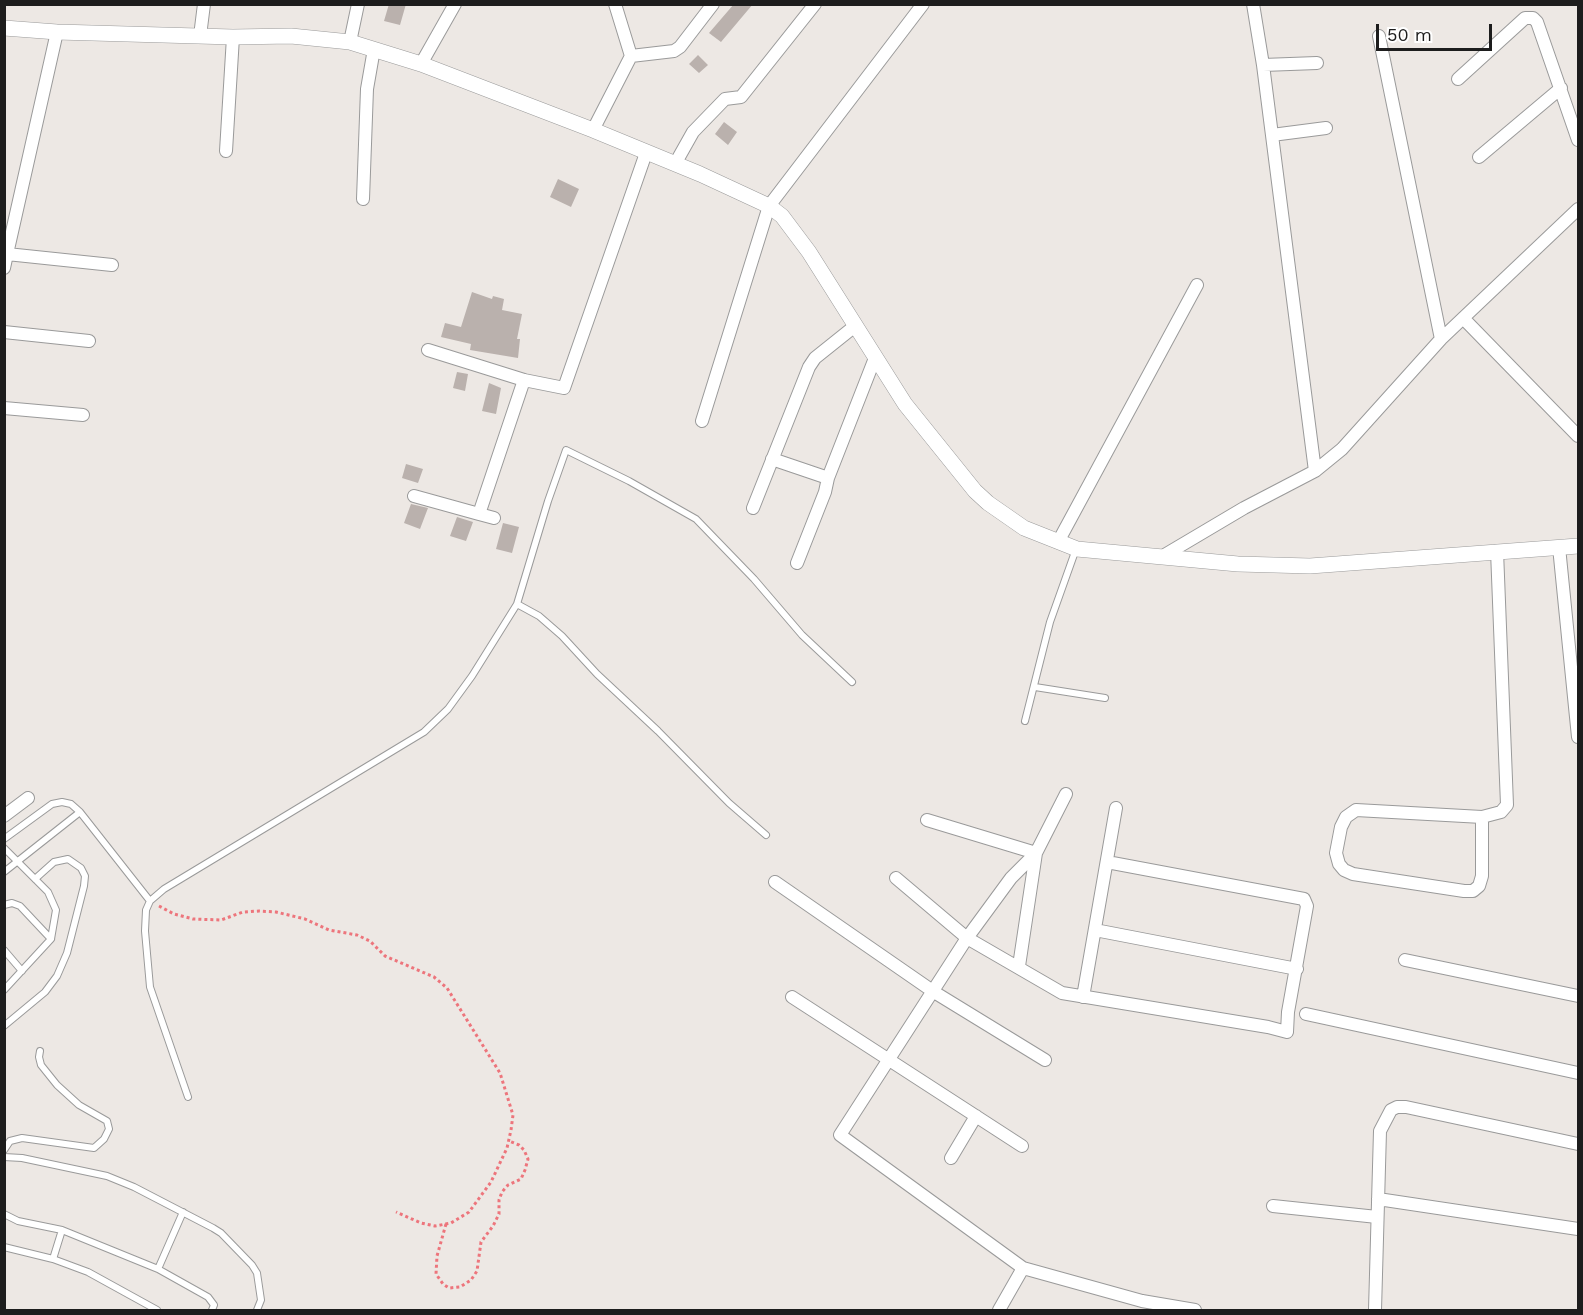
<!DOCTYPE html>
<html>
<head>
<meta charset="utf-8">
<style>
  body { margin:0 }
  #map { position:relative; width:1583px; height:1315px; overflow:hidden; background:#ede8e4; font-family:"Work Sans",sans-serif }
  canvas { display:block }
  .frame { position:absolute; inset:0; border:6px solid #1d1d1d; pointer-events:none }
  .scale { position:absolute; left:1376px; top:24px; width:116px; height:27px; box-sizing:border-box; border:3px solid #1d1d1d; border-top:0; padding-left:8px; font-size:18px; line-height:21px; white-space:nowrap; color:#1d1d1d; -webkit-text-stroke:4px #fff; paint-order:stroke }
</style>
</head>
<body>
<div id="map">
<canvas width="1583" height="1315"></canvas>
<div class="frame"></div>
<div class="scale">50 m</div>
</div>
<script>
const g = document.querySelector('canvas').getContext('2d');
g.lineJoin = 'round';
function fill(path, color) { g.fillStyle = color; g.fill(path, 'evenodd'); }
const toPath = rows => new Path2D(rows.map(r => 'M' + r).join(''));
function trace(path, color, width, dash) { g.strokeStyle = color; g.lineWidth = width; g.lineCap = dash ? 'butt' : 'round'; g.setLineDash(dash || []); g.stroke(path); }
const building = toPath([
  [389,4,406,4,400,25,384,21],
  [734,4,753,4,721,42,709,33],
  [698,55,708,65,699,73,689,64],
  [724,122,737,132,728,145,715,134],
  [558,179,579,189,571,207,550,197],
  [472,292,492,299,493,296,504,299,502,310,522,314,517,339,520,339,518,358,470,350,471,344,441,337,445,323,461,327],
  [457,372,468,374,465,391,453,388],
  [489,383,501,388,496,414,482,411],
  [406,464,423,469,418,483,402,478],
  [411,504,428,508,420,529,404,523],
  [457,517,473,522,466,541,450,536],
  [503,523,519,527,512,553,496,549]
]);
const path = toPath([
  [159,906,174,914,193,919,221,920,243,912,259,911,276,912,305,919,329,930,357,935,370,941,385,956,434,977,447,988,500,1073,513,1115,511,1130,507,1148,491,1182,469,1212,451,1223,435,1226,421,1223,396,1212],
  [446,1224,437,1256,436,1274,443,1284,449,1288,460,1287,471,1280,477,1271,481,1242,493,1226,499,1214,499,1200,502,1192,508,1185,521,1179,525,1170,528,1159,524,1150,519,1145,509,1141]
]);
const service = toPath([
  [517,604,539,616,562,636,597,674,658,731,729,803,766,835],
  [1035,687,1105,698],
  [1025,721,1050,622,1076,549],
  [4,839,52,804,62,802,71,804,80,812,150,901],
  [4,848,48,892,56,910,51,939,4,990],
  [4,872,80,812],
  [4,905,12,903,20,906,51,939],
  [4,950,22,971],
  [4,1026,45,992,57,976,67,953,84,886,85,876,81,868,68,859,54,862,35,879],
  [188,1097,150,987,145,931,146,910,150,901,164,889,424,732,448,709,472,676,517,604,548,501,566,450,629,481,696,519,754,579,802,635,852,682],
  [4,1150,10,1141,22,1138,94,1148,104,1139,109,1129,107,1121,79,1105,57,1085,41,1065,39,1057,40,1051],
  [4,1157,22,1158,107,1176,134,1187,213,1228,221,1233,252,1265,257,1273,261,1300,257,1310],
  [4,1214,18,1221,62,1230,158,1269,208,1297,214,1305,212,1310],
  [4,1247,53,1259,88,1272,157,1310],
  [53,1259,62,1230],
  [158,1269,183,1212]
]);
const minor = toPath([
  [1253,4,1263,65,1315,471],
  [57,32,7,254,112,265],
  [200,36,204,4],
  [1379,36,1441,339],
  [350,42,358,4],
  [631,56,674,51,680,47,713,4],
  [421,64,455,4],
  [1263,65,1317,63],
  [1458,79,1525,18,1533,18,1537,22,1578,140],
  [593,130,631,56,615,4],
  [1272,135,1326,128],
  [226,151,233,37],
  [1479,157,1561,88],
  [675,164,693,132,725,99,741,97,815,4],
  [363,199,367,89,374,49],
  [4,253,7,254,4,268],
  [1463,318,1578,436],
  [4,332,89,341],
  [428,350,524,380,564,388,646,153],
  [4,408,83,415],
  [702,421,769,206,923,4],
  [772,459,828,478,825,492,797,563],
  [828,478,875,358],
  [414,496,479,514,524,380],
  [753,508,809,367,815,358,855,326],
  [479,514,494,518],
  [1058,542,1197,285],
  [1559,547,1578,737],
  [1163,556,1244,508,1315,471,1342,449,1441,339,1578,209],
  [1066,794,1036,853,1011,878,967,938,840,1135,1023,1268,1142,1301,1195,1310],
  [4,816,28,798],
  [1482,817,1482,876,1479,886,1473,891,1464,891,1353,874,1344,870,1339,864,1336,853,1341,827,1346,817,1356,810,1482,817,1501,812,1507,805,1497,551],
  [927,820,1036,853,1019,966],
  [896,878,967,938,1062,993,1268,1027,1287,1032,1288,1012,1307,906,1304,899,1107,862],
  [775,882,934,992,1045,1060],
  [1095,930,1297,969],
  [1405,960,1578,996],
  [792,997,1022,1146],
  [1083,997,1116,808],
  [1306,1014,1578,1073],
  [951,1158,976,1116],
  [1378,1199,1578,1229],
  [1273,1206,1377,1217],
  [999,1310,1023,1268],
  [1375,1310,1380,1131,1391,1110,1397,1107,1406,1107,1578,1144]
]);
const tertiary = toPath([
  [4,28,57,32,233,37,291,36,350,42,421,64,593,130,700,174,769,206,782,216,809,252,905,404,975,491,988,503,1024,528,1077,549,1238,564,1310,566,1578,546]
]);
fill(building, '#bab1ad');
trace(service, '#9a9a9a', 8);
trace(minor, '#9a9a9a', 14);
trace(tertiary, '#9a9a9a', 16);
trace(path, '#ed757c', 3, [3, 3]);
trace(service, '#fff', 6);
trace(minor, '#fff', 12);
trace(tertiary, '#fff', 15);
</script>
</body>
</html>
